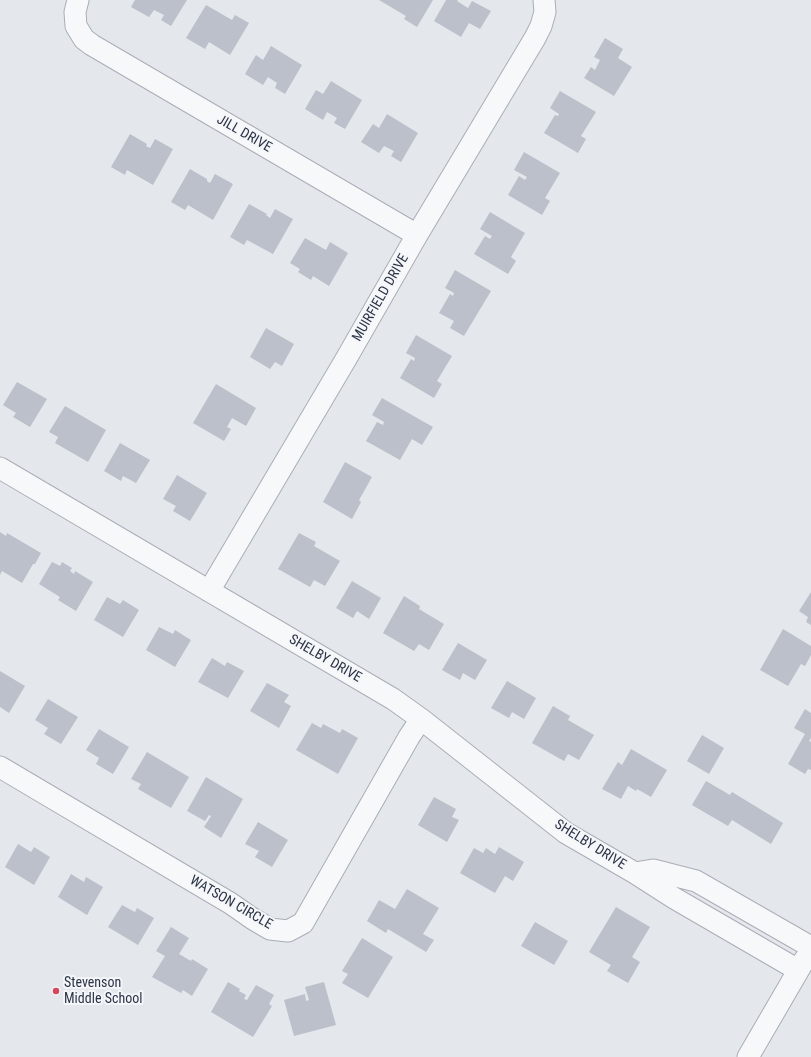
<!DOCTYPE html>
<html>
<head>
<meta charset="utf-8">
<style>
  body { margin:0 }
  canvas { display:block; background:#e4e7ec }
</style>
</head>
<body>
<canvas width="811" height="1057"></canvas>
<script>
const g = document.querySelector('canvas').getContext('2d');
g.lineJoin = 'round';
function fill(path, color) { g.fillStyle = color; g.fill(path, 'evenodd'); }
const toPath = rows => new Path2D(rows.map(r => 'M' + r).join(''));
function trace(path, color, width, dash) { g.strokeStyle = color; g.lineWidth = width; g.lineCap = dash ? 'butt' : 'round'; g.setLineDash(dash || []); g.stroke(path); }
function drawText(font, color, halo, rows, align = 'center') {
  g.font = font + ' "Roboto Condensed",sans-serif'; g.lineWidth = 4; g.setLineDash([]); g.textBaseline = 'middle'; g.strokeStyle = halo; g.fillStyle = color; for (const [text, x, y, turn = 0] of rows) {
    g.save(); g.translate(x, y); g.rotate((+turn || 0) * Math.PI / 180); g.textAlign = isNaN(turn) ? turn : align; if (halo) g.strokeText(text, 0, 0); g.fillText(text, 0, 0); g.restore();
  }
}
const building = toPath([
  [135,0,187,0,171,26,161,20,164,15,154,10,149,17,131,7],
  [379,0,433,0,417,27,404,19,406,16],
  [446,0,458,0,457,1,468,8,472,1,491,11,480,29,469,23,461,37,434,21],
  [206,5,232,20,235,15,249,23,230,55,209,42,205,49,186,38],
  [605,38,623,49,618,58,632,67,614,96,584,78,591,67,595,70,600,60,594,57],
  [271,46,302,65,285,94,275,88,277,83,268,77,263,85,245,74,256,55,263,60],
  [331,81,362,100,345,129,334,123,337,118,327,112,323,120,305,109,316,90,323,94],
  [560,91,596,112,581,136,586,139,578,153,544,133,555,115,558,116,559,114,550,108],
  [387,114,418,133,401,162,391,156,394,151,384,146,379,153,361,142,373,124,379,128],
  [130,134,147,144,146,146,150,148,155,139,173,149,153,185,127,170,125,175,111,167],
  [524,152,560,173,545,198,550,201,542,215,508,195,519,176,525,180,527,177,514,170],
  [190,169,207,179,207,181,210,183,215,174,233,184,213,220,188,205,185,210,171,202],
  [249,204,267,214,266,215,270,218,275,209,293,219,273,254,247,240,244,245,230,237],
  [490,212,525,233,511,257,516,261,508,274,474,254,485,236,490,239,492,236,480,229],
  [305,238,326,250,330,242,348,253,329,286,313,276,311,280,298,272,300,269,290,263],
  [455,270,491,291,464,336,450,328,454,321,439,313,450,294,453,296,454,293,445,288],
  [266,328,294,344,282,366,275,362,270,369,250,357],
  [416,335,452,356,437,381,442,384,434,398,400,378,411,359,414,361,415,358,406,353],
  [17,382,47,399,30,427,13,417,16,413,3,405],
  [216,384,256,408,246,426,232,418,227,427,231,429,224,441,193,423],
  [382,398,433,427,422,445,412,439,400,460,366,441,377,422,383,425,384,422,372,415],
  [65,406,106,430,88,462,55,443,58,437,49,432],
  [120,443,150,460,136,483,123,476,121,481,104,471],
  [345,462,372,477,359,500,361,502,352,519,323,502],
  [177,475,207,493,190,521,173,511,176,506,163,499],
  [0,532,6,536,7,533,41,553,35,564,33,564,22,583,2,571,0,575],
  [299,533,316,542,314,546,340,561,325,586,314,580,310,587,278,569],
  [52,562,60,566,62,562,72,568,70,571,74,574,75,571,93,582,76,611,58,600,60,597,39,584],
  [352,581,381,598,369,619,357,611,353,618,336,608],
  [811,592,811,625,806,622,808,617,799,611],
  [404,596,420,606,419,609,444,624,429,650,419,644,414,651,383,633],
  [107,597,120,604,123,600,139,610,123,637,94,620],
  [159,627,173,634,175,630,191,640,175,667,146,650],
  [783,629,811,646,811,655,805,666,801,664,788,686,760,670],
  [458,643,487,660,475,680,463,673,460,680,442,670],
  [212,658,225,666,227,662,244,671,228,698,198,682],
  [0,671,25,686,9,713,0,707],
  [507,681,536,698,524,719,512,712,509,718,491,708],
  [267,683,289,695,284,702,291,706,279,728,250,711],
  [48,699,78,717,61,744,44,734,48,728,35,720],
  [553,706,570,716,568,720,594,735,579,760,568,754,564,761,532,743],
  [805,709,811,713,811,738,809,741,811,742,811,770,808,769,805,774,788,764,805,734,794,728],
  [312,723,321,728,323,724,340,733,342,729,358,738,338,774,296,750],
  [99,729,129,747,113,774,96,764,99,758,86,750],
  [702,735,724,748,709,774,687,761],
  [631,749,667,770,651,797,637,789,636,791,628,786,621,799,602,789,618,762,622,765],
  [147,752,189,777,171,808,138,789,141,784,131,779],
  [206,777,243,799,221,838,204,827,211,816,209,815,205,821,187,811],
  [706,781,730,795,732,792,783,823,771,844,732,820,728,826,692,805],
  [434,797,456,809,452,817,459,820,447,842,418,825],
  [258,822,288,840,272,867,255,857,259,851,245,844],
  [18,844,31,852,34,847,50,857,34,885,5,867],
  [499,847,524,862,513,881,505,876,495,893,460,873,474,848,483,853,486,848,495,854],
  [71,874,84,882,86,877,103,887,87,915,58,897],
  [407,889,439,908,423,934,434,940,426,952,388,929,386,933,367,921,379,900,395,909],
  [122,905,135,912,137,908,154,918,138,945,108,927],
  [616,907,650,927,632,957,640,962,628,983,607,971,611,965,589,952],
  [535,922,568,941,554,965,521,946],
  [171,927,189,938,179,954,191,961,192,959,208,969,192,996,183,990,181,993,152,977,165,956,156,951],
  [362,938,393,957,368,998,342,983,348,974,342,971],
  [228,982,240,989,239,991,246,995,244,999,247,1000,256,985,274,995,269,1004,272,1006,253,1037,211,1012],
  [324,982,336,1025,294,1036,284,1000,305,994,306,1001,309,1000,305,987]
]);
const minor = toPath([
  [78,0,75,12,76,26,84,39,92,45,417,235],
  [0,468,393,699,421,719,566,833,635,873,674,898,798,970],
  [209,591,346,359,417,235,535,38,541,26,545,12,544,0],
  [0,767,230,903,253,919,270,929,288,931,303,923,409,737,421,719],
  [635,873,653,870,696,881,811,947],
  [748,1057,805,959]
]);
const markers = [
  [56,991,4,"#d1495b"]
];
const streetNames = [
  ["JILL DRIVE",244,134,30],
  ["MUIRFIELD DRIVE",381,298,-60],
  ["SHELBY DRIVE",325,659,30],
  ["SHELBY DRIVE",590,845,32],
  ["WATSON CIRCLE",231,903,30]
];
const poiNames = [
  ["Stevenson",64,983],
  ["Middle School",64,999]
];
fill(building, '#bbc0ca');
trace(minor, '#a9aeb7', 23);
trace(minor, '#f7f8fa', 21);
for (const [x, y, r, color] of markers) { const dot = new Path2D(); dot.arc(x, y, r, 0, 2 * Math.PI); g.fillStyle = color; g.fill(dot); trace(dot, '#f4f6f9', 1.5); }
drawText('14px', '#2b3445', '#f4f6f9', streetNames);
drawText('14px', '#2b3445', '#f4f6f9', poiNames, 'left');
</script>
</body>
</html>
